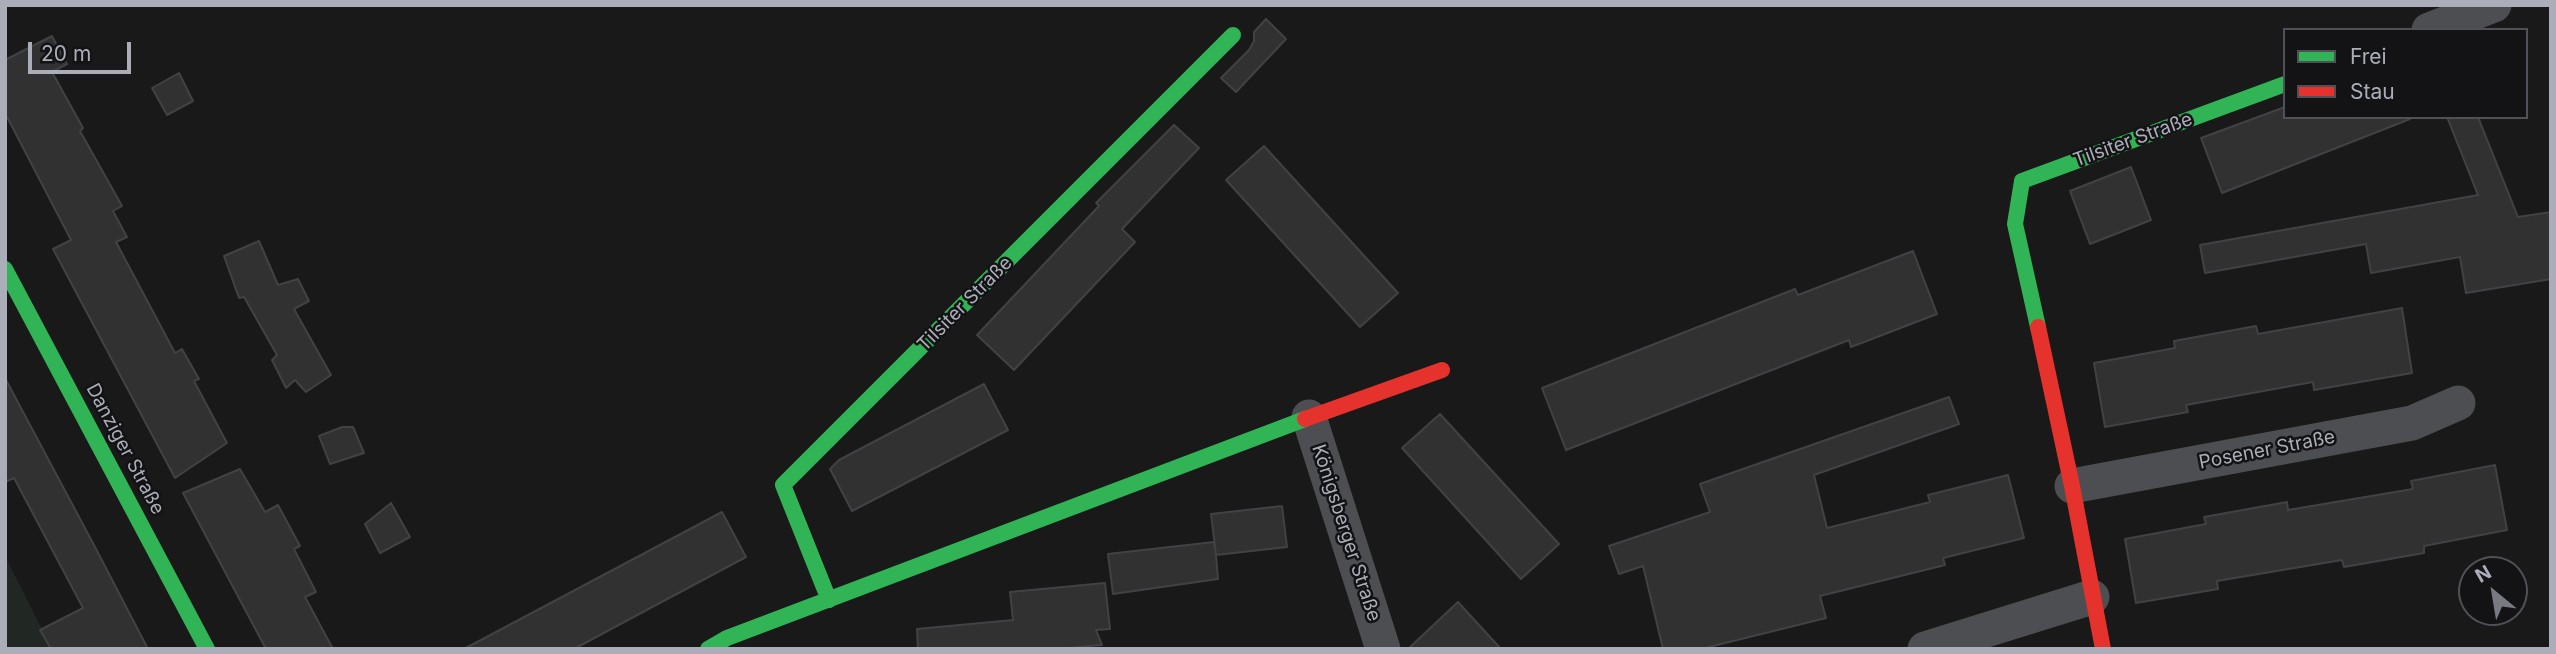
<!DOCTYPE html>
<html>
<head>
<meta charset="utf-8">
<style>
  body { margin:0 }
  #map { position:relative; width:2556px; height:654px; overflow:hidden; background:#191919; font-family:Inter,sans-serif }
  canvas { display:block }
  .frame { position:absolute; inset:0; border:7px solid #abaeb9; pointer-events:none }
  .legend { position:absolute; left:2283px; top:28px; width:245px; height:91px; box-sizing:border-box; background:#131315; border:2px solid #505157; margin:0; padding:9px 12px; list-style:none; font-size:21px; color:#abaeb9 }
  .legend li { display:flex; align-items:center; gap:14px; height:35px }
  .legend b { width:35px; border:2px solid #505157 }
  .north { position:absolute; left:2458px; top:556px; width:70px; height:70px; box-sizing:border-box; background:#131315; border:2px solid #505157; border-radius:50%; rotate:330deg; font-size:19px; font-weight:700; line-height:28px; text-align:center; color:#abaeb9 }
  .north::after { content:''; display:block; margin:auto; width:24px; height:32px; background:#787a81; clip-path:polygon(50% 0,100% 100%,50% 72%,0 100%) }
  .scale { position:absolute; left:28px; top:42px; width:103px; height:32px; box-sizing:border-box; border:4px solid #abaeb9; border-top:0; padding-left:9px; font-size:21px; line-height:24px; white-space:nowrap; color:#abaeb9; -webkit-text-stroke:5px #131315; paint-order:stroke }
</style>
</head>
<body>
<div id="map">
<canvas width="2556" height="654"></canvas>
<div class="frame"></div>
<ul class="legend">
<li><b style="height:9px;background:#30b455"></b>Frei</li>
<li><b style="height:9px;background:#e5322d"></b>Stau</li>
</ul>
<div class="north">N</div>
<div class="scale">20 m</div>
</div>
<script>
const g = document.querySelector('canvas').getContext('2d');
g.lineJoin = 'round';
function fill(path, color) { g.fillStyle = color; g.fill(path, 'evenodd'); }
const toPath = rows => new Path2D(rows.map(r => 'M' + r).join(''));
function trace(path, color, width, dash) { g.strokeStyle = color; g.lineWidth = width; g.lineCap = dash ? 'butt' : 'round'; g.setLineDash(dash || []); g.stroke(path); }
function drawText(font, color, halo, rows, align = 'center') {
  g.font = font + ' Inter,sans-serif'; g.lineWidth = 5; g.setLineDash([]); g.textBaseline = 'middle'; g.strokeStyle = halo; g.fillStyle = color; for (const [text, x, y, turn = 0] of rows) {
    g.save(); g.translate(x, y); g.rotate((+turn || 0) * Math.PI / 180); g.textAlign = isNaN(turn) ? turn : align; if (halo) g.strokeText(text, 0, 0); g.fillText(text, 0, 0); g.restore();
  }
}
const green = toPath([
  [5,556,52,649,5,649]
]);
const building = toPath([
  [1266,19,1286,39,1236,92,1221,78,1249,50,1254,41,1254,32,1266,19],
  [52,36,67,64,52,72,83,128,80,131,122,206,113,211,127,237,116,242,175,353,182,349,199,379,194,381,227,443,175,478,53,249,71,240,5,113,5,60,52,36],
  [179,73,193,101,167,115,152,88,179,73],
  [2285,107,2285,117,2410,117,2410,119,2222,193,2201,138,2285,107],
  [2447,117,2478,117,2518,217,2551,212,2551,279,2466,293,2460,257,2371,273,2366,244,2205,273,2200,245,2478,195,2447,117],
  [1174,125,1199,148,1122,229,1135,242,1014,370,977,335,1099,206,1096,203,1174,125],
  [1264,146,1398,293,1360,327,1226,180,1264,146],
  [2131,167,2151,220,2090,244,2070,191,2131,167],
  [259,241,278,285,298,279,309,301,294,309,331,375,306,392,295,380,286,388,272,360,277,355,244,297,239,298,224,256,259,241],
  [1913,251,1937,314,1851,347,1849,340,1566,450,1542,388,1795,289,1798,295,1913,251],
  [2402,308,2412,373,2314,390,2313,382,2186,405,2188,412,2105,427,2094,363,2175,348,2174,341,2256,326,2258,334,2402,308],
  [5,378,95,547,148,649,51,649,40,630,83,608,14,478,5,482,5,378],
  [984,384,1008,430,852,511,830,469,839,460,984,384],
  [1949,397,1959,424,1814,475,1827,528,1930,502,1928,495,2008,475,2024,538,1943,558,1945,565,1820,596,1826,618,1701,649,1663,649,1643,566,1619,574,1609,546,1710,512,1700,484,1949,397],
  [1440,414,1559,544,1521,579,1402,448,1440,414],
  [342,427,353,427,364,453,330,464,319,436,342,427],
  [2495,465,2507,530,2424,546,2424,553,2344,567,2342,560,2217,581,2218,589,2136,603,2125,539,2206,524,2204,517,2287,502,2288,510,2413,489,2411,481,2495,465],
  [240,469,265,512,278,505,300,546,294,549,316,592,305,597,333,649,266,649,183,493,240,469],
  [391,503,410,537,380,553,365,524,391,503],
  [1282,506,1287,547,1216,555,1218,579,1113,594,1108,554,1214,542,1216,555,1211,514,1282,506],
  [722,512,746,557,613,628,574,649,464,649,722,512],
  [1105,583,1110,629,1096,630,1102,645,1056,649,918,649,917,629,1013,620,1010,592,1105,583],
  [1458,602,1501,649,1408,649,1458,602]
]);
const street = toPath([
  [2429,30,2494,5],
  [1309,417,1383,649],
  [2072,486,2412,423,2458,403],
  [1925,649,2092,597]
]);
const fast = toPath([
  [5,269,207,649],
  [2038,327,2015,224,2022,181,2285,84],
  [829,600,783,485,1233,35],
  [708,649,727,638,1305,419]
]);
const jam = toPath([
  [2038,327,2072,486,2103,649],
  [1305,419,1442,370]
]);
const streetNames = [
  ["Tilsiter Straße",2133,140,-20],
  ["Tilsiter Straße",965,304,-45],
  ["Danziger Straße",125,449,62],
  ["Posener Straße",2267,450,-11],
  ["Königsberger Straße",1346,533,72]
];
fill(green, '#212823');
fill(building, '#313131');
trace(building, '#414245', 2);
trace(street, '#4d4e52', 35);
trace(fast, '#30b455', 16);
trace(jam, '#e5322d', 16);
drawText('19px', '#abaeb9', '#131315', streetNames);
</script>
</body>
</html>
